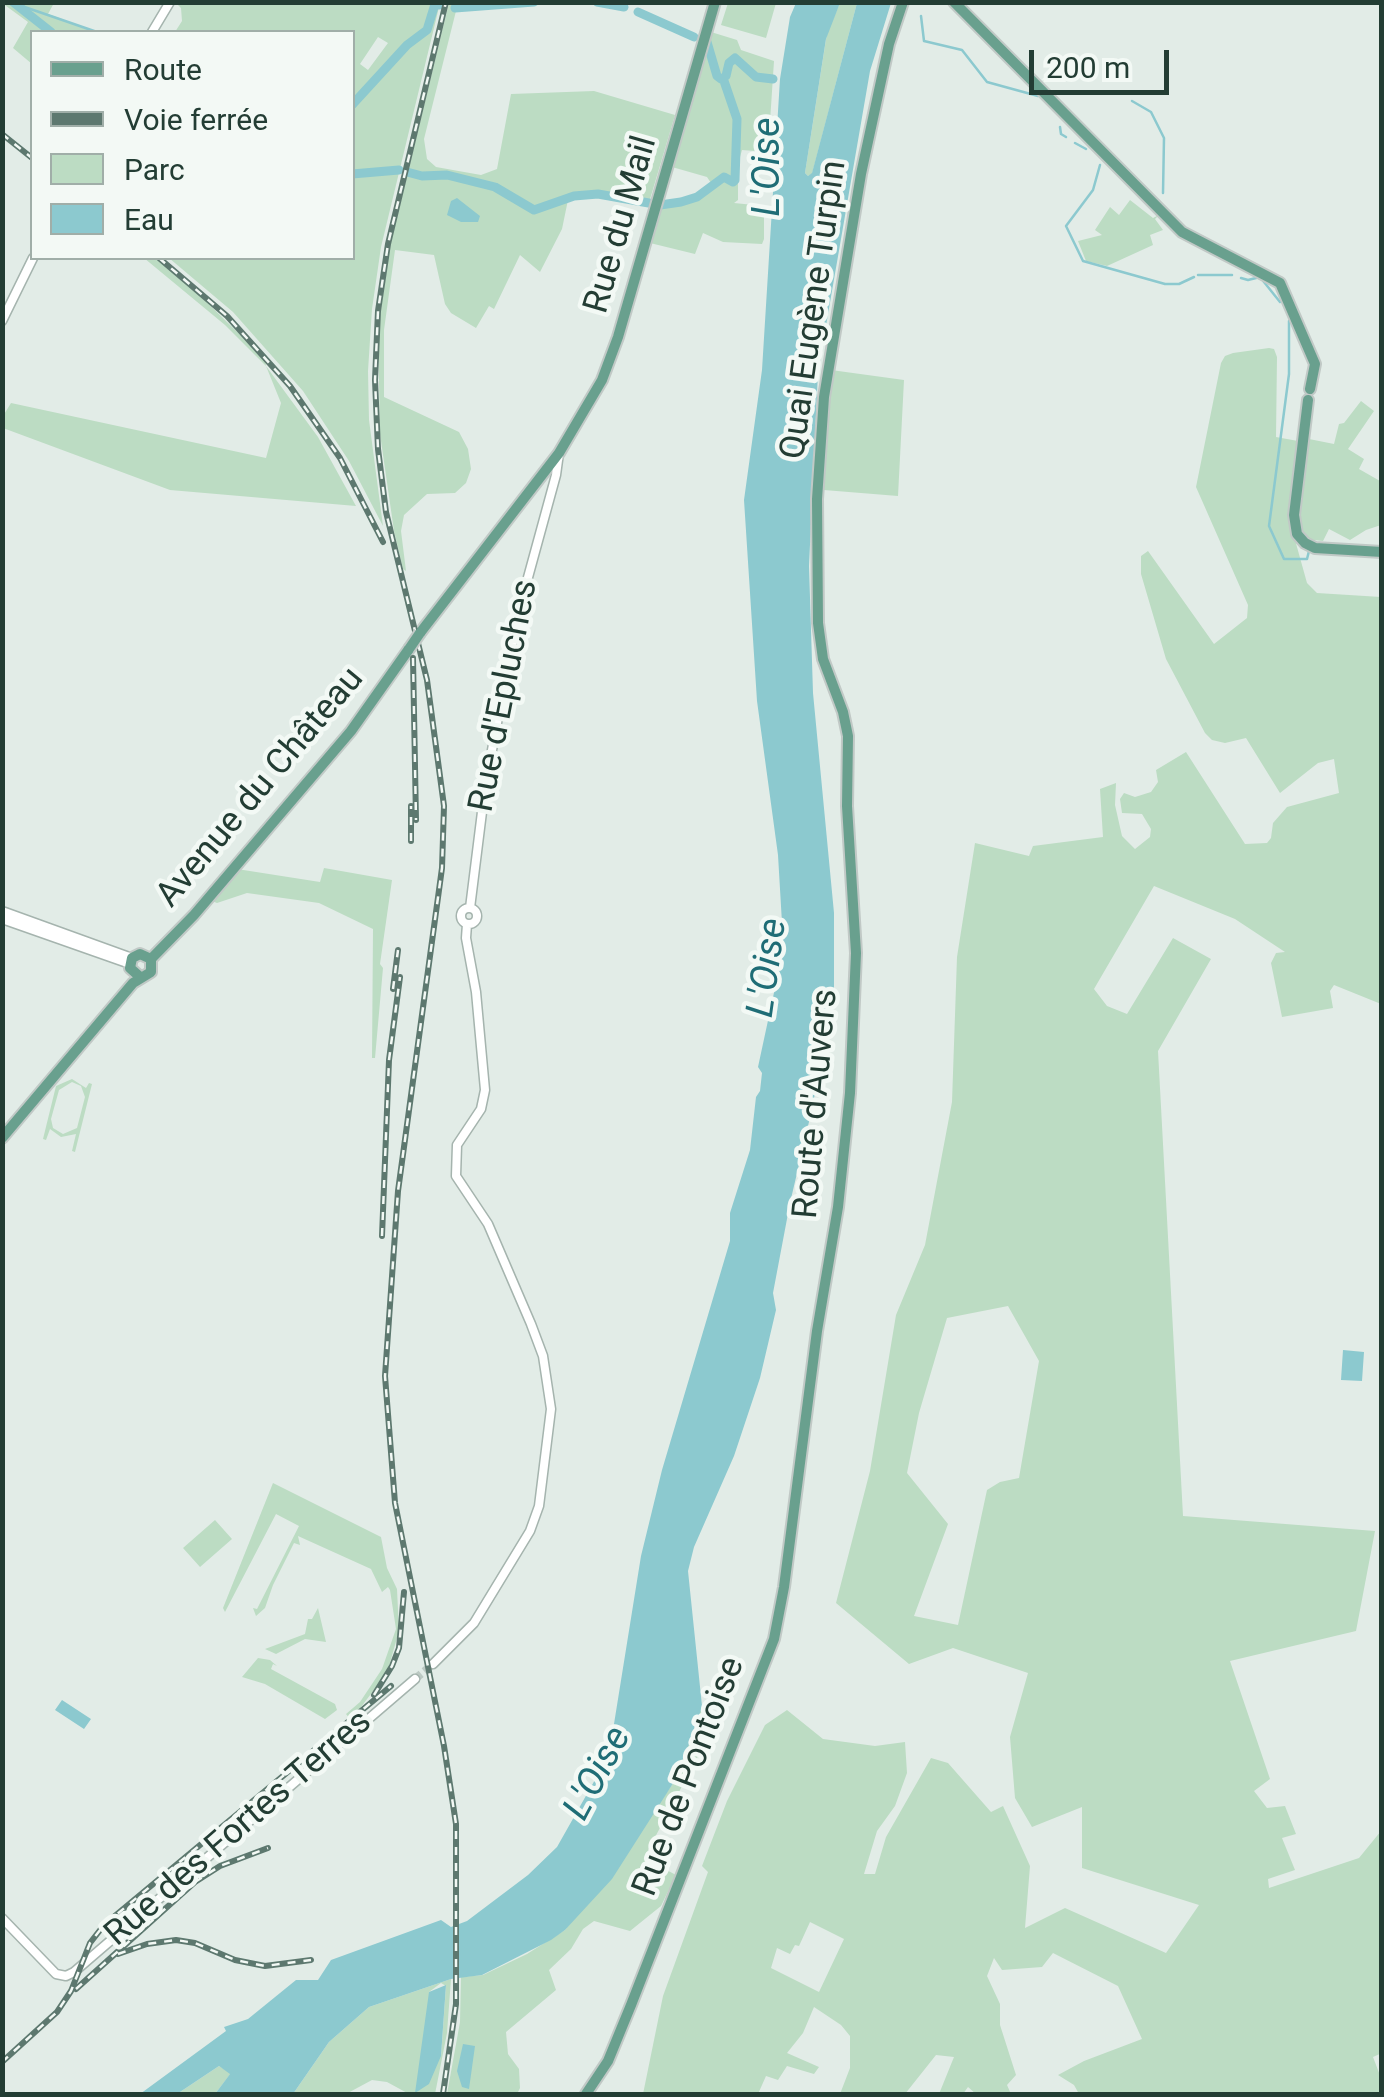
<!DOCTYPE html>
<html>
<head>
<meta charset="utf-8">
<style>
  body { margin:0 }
  #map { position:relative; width:1384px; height:2097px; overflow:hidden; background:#e2ece7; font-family:Roboto,sans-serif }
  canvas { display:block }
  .frame { position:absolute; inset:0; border:5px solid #233d34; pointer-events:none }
  .legend { position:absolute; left:30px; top:30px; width:325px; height:230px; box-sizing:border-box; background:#f3f9f5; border:2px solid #a0aea8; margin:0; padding:12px 18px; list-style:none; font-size:30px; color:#233d34 }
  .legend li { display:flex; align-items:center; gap:20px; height:50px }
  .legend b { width:50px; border:2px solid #a0aea8 }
  .scale { position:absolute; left:1029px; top:50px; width:140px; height:45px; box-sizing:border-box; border:5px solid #233d34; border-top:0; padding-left:12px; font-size:30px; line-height:35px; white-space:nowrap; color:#233d34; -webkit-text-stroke:8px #f3f9f5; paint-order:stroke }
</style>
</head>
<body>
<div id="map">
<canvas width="1384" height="2097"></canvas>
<div class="frame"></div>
<ul class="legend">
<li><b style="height:12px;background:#69a08e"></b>Route</li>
<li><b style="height:12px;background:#5d786f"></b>Voie ferrée</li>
<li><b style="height:28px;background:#bcdcc3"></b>Parc</li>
<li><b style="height:28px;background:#8cc9cf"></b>Eau</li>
</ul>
<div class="scale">200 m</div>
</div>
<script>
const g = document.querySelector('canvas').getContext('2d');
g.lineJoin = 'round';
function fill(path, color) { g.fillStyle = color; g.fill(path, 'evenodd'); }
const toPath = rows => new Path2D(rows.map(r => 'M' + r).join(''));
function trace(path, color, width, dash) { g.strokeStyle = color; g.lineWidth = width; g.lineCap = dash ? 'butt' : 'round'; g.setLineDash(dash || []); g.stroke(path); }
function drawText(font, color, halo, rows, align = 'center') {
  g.font = font + ' Roboto,sans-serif'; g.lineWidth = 9; g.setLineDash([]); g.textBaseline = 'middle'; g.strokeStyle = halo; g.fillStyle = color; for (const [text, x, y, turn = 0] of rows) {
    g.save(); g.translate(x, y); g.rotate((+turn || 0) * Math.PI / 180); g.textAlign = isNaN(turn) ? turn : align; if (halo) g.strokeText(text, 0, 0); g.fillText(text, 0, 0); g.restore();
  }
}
const green = toPath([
  [2,3,54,3,48,14,97,32,32,32,32,64,13,48,28,22],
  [176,3,440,3,381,247,372,309,368,371,369,420,383,526,349,461,303,391,233,312,169,258,352,258,352,32,175,32,182,21,181,8],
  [378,37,388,43,368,70,360,64],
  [449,3,458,3,424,139,427,159,436,167,481,175,497,169,511,94,594,91,675,115,648,206,598,196,569,195,562,229,540,272,520,255,494,309,489,306,476,328,451,313,445,304,434,255,395,250,384,330,384,397,459,432,468,449,471,469,466,483,455,493,427,494,404,515,401,531,406,571,403,569,394,531,380,434,378,330,390,246],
  [728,3,776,3,766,38,721,25],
  [840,3,857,3,812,174,808,176,805,173,827,33],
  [711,32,737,40,741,50,774,61,768,152,742,150,738,164,738,200,734,203,764,206,764,239,762,244,723,242,703,233,695,254,650,243,660,203,695,196,711,183,707,177,672,167],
  [1130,200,1153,218,1159,215,1155,219,1163,230,1150,235,1153,245,1107,266,1086,261,1078,241,1102,235,1095,230,1110,207,1119,215],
  [144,258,155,258,189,285,265,359,266,366,318,437,356,506,170,490,3,428,3,416,11,403,266,458,281,403,266,366,225,325],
  [1269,348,1274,349,1277,357,1276,437,1298,441,1292,529,1307,583,1317,593,1381,597,1381,1004,1334,985,1330,991,1333,1008,1282,1017,1271,963,1276,953,1285,952,1235,919,1154,886,1094,989,1107,1006,1127,1014,1173,938,1211,959,1158,1051,1183,1516,1375,1531,1356,1631,1230,1661,1270,1779,1254,1791,1267,1808,1285,1806,1296,1834,1282,1838,1295,1870,1268,1879,1269,1888,1359,1858,1381,1831,1382,2053,1373,2057,1381,2078,1381,2094,1079,2094,1074,2085,1058,2075,1084,2061,1142,2039,1118,1986,1053,1953,1042,1967,1002,1970,994,1958,987,1976,1000,2004,1000,2025,1016,2075,1007,2085,1011,2094,976,2094,968,2087,963,2094,939,2094,954,2057,936,2055,905,2094,840,2094,850,2068,850,2036,841,2025,814,2007,803,2033,787,2053,819,2067,814,2074,787,2066,778,2080,766,2076,758,2094,643,2094,663,1996,708,1872,702,1866,727,1801,765,1725,787,1710,823,1739,875,1746,905,1742,907,1773,895,1806,877,1831,864,1874,875,1874,886,1837,931,1758,948,1763,991,1812,1003,1806,1030,1866,1025,1928,1065,1908,1166,1953,1199,1905,1082,1868,1082,1807,1032,1827,1015,1798,1010,1737,1028,1673,953,1648,909,1664,836,1603,870,1471,896,1315,925,1245,952,1102,957,957,975,843,1029,856,1033,846,1103,837,1100,789,1116,783,1115,805,1122,836,1135,849,1150,837,1151,829,1142,814,1122,813,1120,799,1124,793,1135,797,1151,792,1158,782,1156,770,1186,752,1245,844,1267,843,1271,838,1273,823,1287,807,1339,793,1334,759,1318,763,1280,793,1246,738,1225,743,1212,740,1205,733,1166,659,1141,574,1141,556,1148,551,1214,644,1247,618,1248,605,1196,487,1221,363,1225,356,1233,353],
  [1008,1306,1039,1361,1019,1478,1000,1482,987,1490,958,1625,914,1616,948,1524,907,1473,919,1413,947,1318],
  [810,1922,844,1939,819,1992,771,1968,777,1948,790,1954,795,1945,799,1946],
  [831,370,904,380,898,496,824,490,825,417],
  [1361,401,1374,411,1348,449,1364,459,1359,469,1380,481,1381,448,1381,525,1366,530,1350,540,1329,529,1323,541,1305,539,1300,535,1300,498,1309,439,1334,444,1339,424,1344,423],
  [324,868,392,880,380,964,383,968,375,1058,372,1058,373,929,319,903,247,893,217,903,212,901,237,869,320,882],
  [72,1079,86,1088,89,1083,92,1084,75,1152,72,1151,76,1134,61,1137,50,1129,46,1140,43,1139,56,1086],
  [72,1082,81,1086,85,1097,77,1128,63,1134,53,1128,51,1119,59,1090],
  [273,1483,381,1537,387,1568,397,1589,399,1631,387,1673,351,1720,346,1714,360,1702,382,1669,396,1629,390,1590,388,1587,382,1592,371,1569,298,1536,300,1545,294,1543,273,1585,265,1608,256,1616,253,1608,257,1609,299,1526,276,1514,225,1612,223,1608],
  [215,1520,232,1539,200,1567,183,1548],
  [318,1608,326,1642,305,1639,276,1654,265,1649,305,1634,308,1619,312,1619],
  [258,1658,270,1660,277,1666,273,1664,271,1669,335,1704,337,1710,325,1719,265,1684,242,1677],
  [713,1703,698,1756,644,1858,676,1875,661,1906,630,1931,594,1921,583,1929,571,1949,549,1970,556,1990,506,2032,508,2054,519,2069,520,2088,517,2094,447,2094,460,2022,461,1977,483,1975,527,1954,565,1930,672,1785,702,1706],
  [451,1979,447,2033,435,2094,409,2094,387,2082,372,2080,346,2094,293,2094,329,2042,369,2007],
  [441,1983,446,1986,441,2056,429,1992],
  [219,2066,231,2073,215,2094,177,2094]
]);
const water = toPath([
  [796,3,840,3,826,39,805,173,808,176,812,173,857,3,891,3,870,71,818,372,809,566,813,693,834,913,834,994,812,1109,790,1203,773,1293,776,1310,760,1378,734,1456,694,1547,688,1571,702,1706,695,1730,672,1785,612,1879,565,1930,551,1940,482,1975,451,1979,369,2007,329,2042,293,2094,215,2094,230,2074,219,2066,177,2094,140,2094,226,2031,224,2027,248,2019,296,1980,318,1980,331,1960,441,1920,451,1927,467,1921,528,1875,557,1847,609,1755,641,1556,662,1470,730,1241,730,1213,750,1150,756,1097,760,1091,762,1073,758,1067,778,974,782,923,778,855,757,701,744,500,762,370,780,79,790,17],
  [457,198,480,216,478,222,461,222,447,215,451,201],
  [1343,1350,1364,1352,1362,1381,1341,1380],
  [62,1700,91,1719,84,1729,55,1710],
  [446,1985,441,2056,429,2084,415,2093,429,1992],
  [463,2044,475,2046,469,2089,462,2087,457,2071]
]);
const stream = toPath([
  [16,4,97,32],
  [921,16,924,41,962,50,987,82,1038,96],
  [1132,101,1151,112,1164,138,1163,193],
  [1060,127,1061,134,1066,137],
  [1075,143,1086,149],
  [1100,165,1093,190,1066,226,1083,261,1165,284,1179,284,1194,277],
  [1198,275,1232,275],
  [1241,278,1248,280,1260,277,1280,302],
  [1289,321,1289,374,1269,526,1284,559,1307,559,1309,551]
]);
const river = toPath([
  [13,2,51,32],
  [597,2,624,7],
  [455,8,534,2],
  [638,12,694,37],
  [707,42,717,76,721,79],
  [726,76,729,63,735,58,756,77,773,79],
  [352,105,407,45,427,30,435,4,440,5],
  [407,172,422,176,447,175,495,187,534,210,574,196,598,194,660,205,681,202,697,197,724,177,733,182,735,180,737,119,723,78],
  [352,174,399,170]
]);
const minorTunnel = toPath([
  [415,1679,433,1664]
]);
const minor = toPath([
  [152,32,170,2],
  [2,321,33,258],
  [470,908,485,788,509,658,521,603,556,475,559,453],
  '461 916a8 8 0 1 1 16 0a8 8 0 1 1-16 0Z',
  [2,911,132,958],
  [2,919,130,964],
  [433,1664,474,1623,530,1531,539,1506,551,1409,543,1356,531,1324,488,1224,456,1176,457,1145,481,1109,485,1090,476,992,466,938,467,924],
  [2,1918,56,1974,66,1976,74,1972,415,1679]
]);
const major = toPath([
  [954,2,1182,232,1280,283,1315,364,1310,389],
  [1308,400,1294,515,1297,534,1305,543,1315,548,1382,552],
  [420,633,559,453,602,380,618,337,715,2],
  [151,959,194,915,351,731,409,649],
  [140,977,130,968,132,958,140,954,151,959],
  [2,1138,133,983,151,972,151,959],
  [586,2094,608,2061,631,2005,774,1639,784,1587,817,1331,838,1207,850,1093,856,953,847,806,848,736,843,712,823,659,818,623,817,499,824,397,861,174,889,44,903,2]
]);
const rail = toPath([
  [2,134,32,158],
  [159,258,227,316,290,386,340,458,383,542],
  [413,658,416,820],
  [411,841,411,806],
  [393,989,398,950],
  [382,1236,389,1060,400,977],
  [374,1695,392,1666,399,1648,404,1592],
  [118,1954,147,1944,176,1940,195,1943,235,1960,265,1966,311,1960],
  [76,1989,195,1882,220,1866,268,1848],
  [2,2062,57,2012,71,1991,90,1943,104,1925,391,1686],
  [443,2094,456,2004,456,1824,444,1746,395,1503,385,1376,398,1191,442,868,444,806,427,680,386,512,378,449,375,380,378,311,388,244,446,2]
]);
const majorBridge = toPath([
  [409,649,420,633]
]);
const streetNames = [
  ["Rue du Mail",622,225,-74],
  ["Quai Eugène Turpin",815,310,-82],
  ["Rue d'Epluches",505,696,-79],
  ["Avenue du Château",261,788,-50],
  ["Route d'Auvers",817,1104,-85],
  ["Rue de Pontoise",690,1777,-69],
  ["Rue des Fortes Terres",239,1829,-41]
];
const waterNames = [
  ["L'Oise",769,167,-90],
  ["L'Oise",769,968,-82],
  ["L'Oise",599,1774,-62]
];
fill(green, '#bcdcc3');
fill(water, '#8cc9cf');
trace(stream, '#8cc9cf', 2.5);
trace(river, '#8cc9cf', 9);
trace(minorTunnel, '#bcc9c3', 8, [8, 4]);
trace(minor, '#a5b4ae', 11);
trace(major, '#c1c9c6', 14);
trace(minor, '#fff', 8);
trace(major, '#69a08e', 10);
trace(rail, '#5d786f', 6);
trace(rail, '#f3f9f5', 2.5, [8]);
trace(majorBridge, '#c1c9c6', 14, []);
trace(majorBridge, '#69a08e', 10);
drawText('35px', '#233d34', '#f3f9f5', streetNames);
drawText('italic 38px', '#1f6d76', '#f3f9f5', waterNames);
</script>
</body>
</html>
